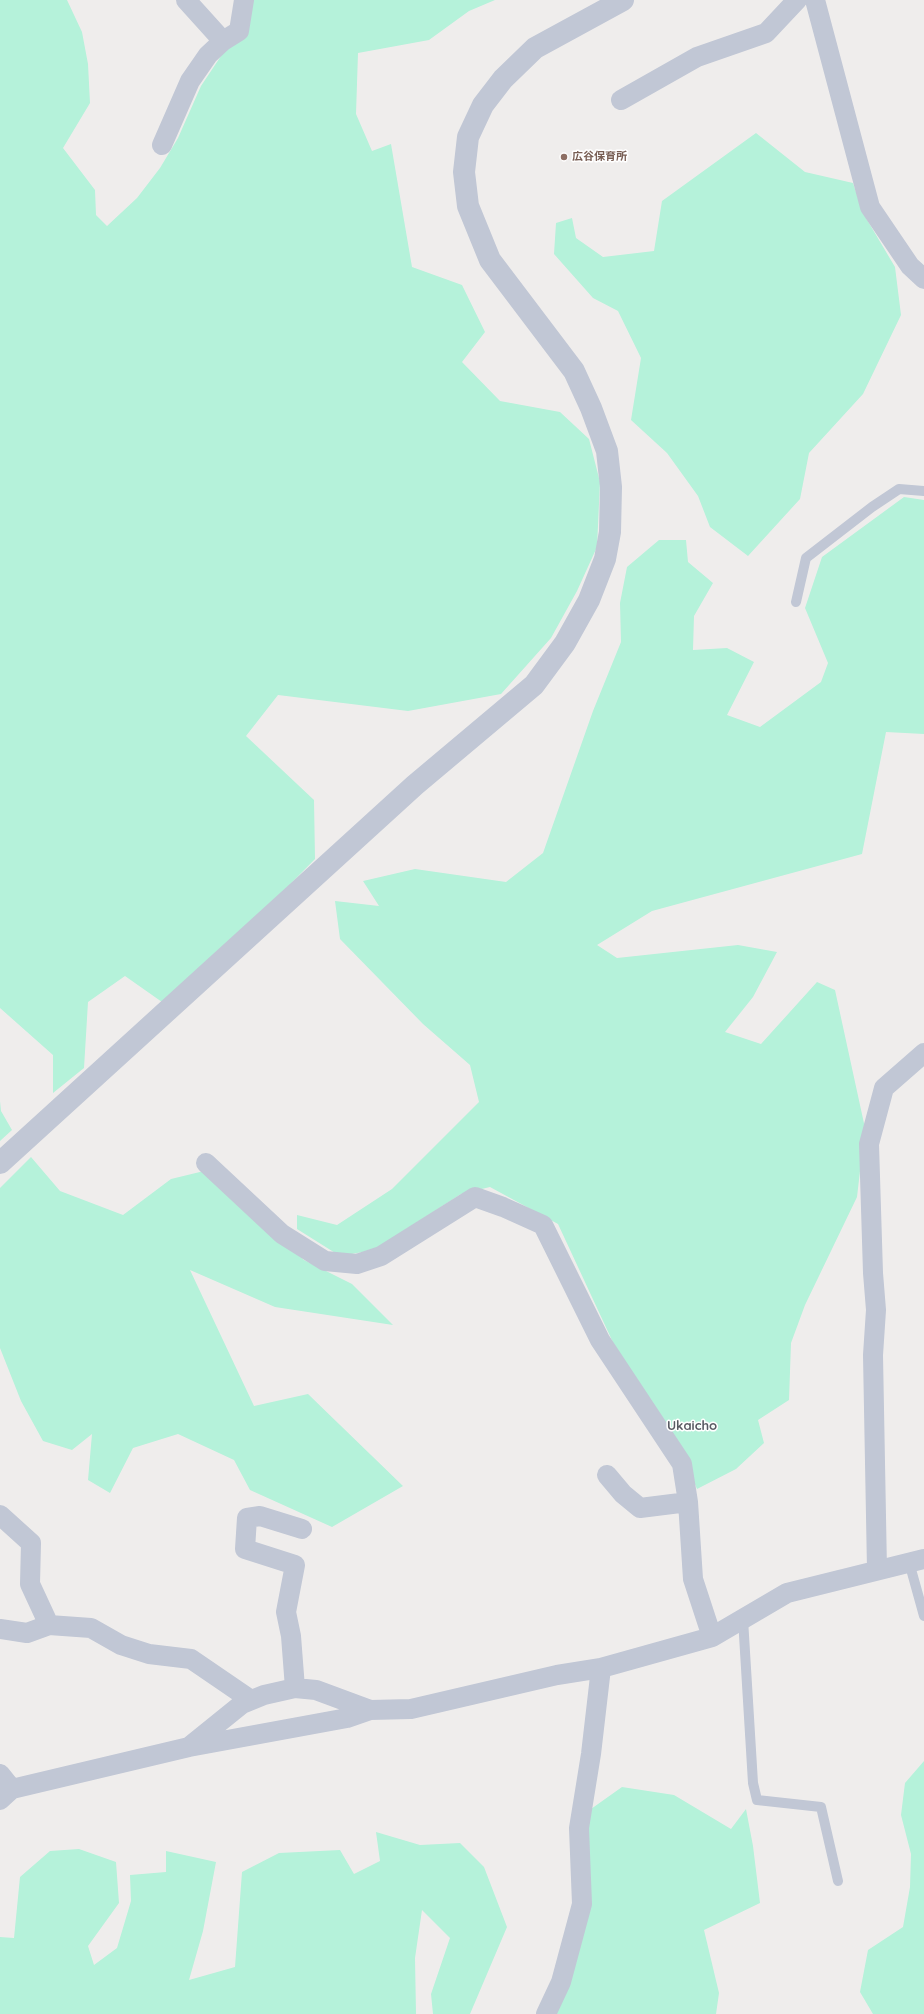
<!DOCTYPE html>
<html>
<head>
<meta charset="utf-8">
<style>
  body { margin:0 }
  canvas { display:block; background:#efedec }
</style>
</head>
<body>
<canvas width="924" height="2014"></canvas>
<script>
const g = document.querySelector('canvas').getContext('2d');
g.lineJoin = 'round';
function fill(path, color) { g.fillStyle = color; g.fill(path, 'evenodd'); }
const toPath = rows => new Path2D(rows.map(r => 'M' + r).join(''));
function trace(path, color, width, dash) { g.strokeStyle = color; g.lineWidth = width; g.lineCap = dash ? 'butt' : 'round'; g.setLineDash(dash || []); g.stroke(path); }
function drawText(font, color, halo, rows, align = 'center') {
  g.font = font + ' Quicksand,"Noto Sans JP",sans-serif'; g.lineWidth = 3; g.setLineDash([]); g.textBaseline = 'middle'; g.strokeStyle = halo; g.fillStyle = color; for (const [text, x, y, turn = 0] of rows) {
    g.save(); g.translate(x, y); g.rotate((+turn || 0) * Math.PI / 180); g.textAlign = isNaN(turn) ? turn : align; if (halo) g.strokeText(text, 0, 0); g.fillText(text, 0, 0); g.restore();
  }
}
const green = toPath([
  [0,0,67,0,82,32,88,64,90,103,63,148,95,190,96,215,107,226,137,198,160,168,178,138,201,86,221,56,252,0,495,0,469,11,429,40,358,53,356,114,372,151,391,144,412,267,462,285,485,332,462,362,500,401,560,412,589,439,600,482,597,547,577,591,551,638,501,694,408,711,278,695,246,736,314,800,315,859,247,928,162,1002,125,976,88,1002,84,1068,53,1093,53,1055,0,1008],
  [756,133,805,172,853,183,863,213,895,267,901,315,863,394,809,453,800,499,748,556,710,527,698,496,667,453,631,420,641,358,618,311,593,298,554,254,556,223,572,218,576,238,603,257,654,251,662,201],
  [904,497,924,500,924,734,886,732,862,854,652,911,597,945,617,958,738,945,777,952,753,997,725,1032,761,1044,817,982,835,990,865,1128,857,1197,805,1305,791,1343,789,1400,758,1420,764,1443,736,1469,697,1489,678,1443,617,1351,558,1224,490,1187,461,1194,374,1250,340,1256,297,1229,297,1215,337,1225,392,1189,479,1102,470,1065,423,1024,340,939,335,901,379,906,363,881,415,869,506,882,543,853,593,711,621,642,620,603,627,567,659,540,686,540,688,562,713,583,694,616,693,650,727,648,754,662,727,715,760,727,821,682,828,663,805,608,822,557],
  [0,1101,1,1111,12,1130,0,1141],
  [31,1157,60,1191,123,1215,171,1179,204,1171,304,1260,352,1284,393,1325,275,1307,190,1270,254,1406,308,1394,403,1486,332,1527,250,1490,234,1460,178,1434,133,1448,110,1493,88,1480,92,1434,72,1450,43,1441,21,1401,0,1348,0,1188],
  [924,1761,924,2014,873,2014,860,1992,868,1950,903,1927,910,1887,911,1854,901,1815,905,1783],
  [622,1787,674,1795,731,1829,746,1809,753,1846,760,1903,704,1930,719,1993,716,2014,551,2014,584,1860,591,1809],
  [376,1832,420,1845,460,1843,484,1867,507,1927,470,2014,433,2014,431,1994,450,1938,422,1910,415,1958,416,2014,0,2014,0,1937,14,1938,20,1877,50,1851,79,1849,116,1862,119,1903,88,1946,94,1965,117,1948,131,1901,130,1875,166,1872,166,1851,216,1862,203,1931,189,1980,235,1967,242,1872,279,1853,340,1850,354,1874,380,1861]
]);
const service = toPath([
  [796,602,806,558,872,507,899,489,924,491],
  [909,1562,924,1616],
  [743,1619,753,1783,757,1800,821,1807,838,1881]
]);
const minor = toPath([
  [186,0,223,41],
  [815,0,870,207,910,266,924,279],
  [621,100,697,57,766,33,797,0],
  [162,145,190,81,208,55,223,41,239,31,244,0],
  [206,1163,282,1234,325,1261,357,1264,381,1256,475,1197,503,1207,543,1225,600,1340,682,1464,688,1502,693,1579,712,1637],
  [607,1475,623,1494,640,1508,688,1502],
  [0,1515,31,1543,30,1584,49,1625],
  [877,1570,873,1355,876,1310,873,1273,869,1144,884,1088,924,1053],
  [0,1629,27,1633,49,1625,91,1628,121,1645,149,1654,191,1659,251,1700],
  [295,1688,291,1636,286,1612,295,1565,245,1549,247,1518,260,1516,302,1529],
  [190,1746,242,1704,264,1695,295,1688,316,1690,370,1710],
  [0,1774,12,1789],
  [0,1800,12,1789,189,1747,347,1718,370,1710,411,1709,557,1675,601,1668,712,1637,787,1593,924,1559],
  [546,2014,561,1982,582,1904,579,1828,591,1754,601,1668]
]);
const tertiary = toPath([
  [0,1163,415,785,534,685,565,643,589,600,605,559,610,532,611,487,607,451,591,408,574,371,490,260,468,206,464,172,468,137,483,105,503,79,535,48,623,0]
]);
const markers = [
  [564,157,4,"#8d6e63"]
];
const educationNames = [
  ["広谷保育所",572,157]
];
const quarterNames = [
  ["Ukaicho",692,1426]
];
fill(green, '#b5f2da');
trace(service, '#c1c7d5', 10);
trace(minor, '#c1c7d5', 20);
trace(tertiary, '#c1c7d5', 22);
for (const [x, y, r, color] of markers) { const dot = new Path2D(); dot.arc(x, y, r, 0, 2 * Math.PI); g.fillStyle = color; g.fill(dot); trace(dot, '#fff', 1.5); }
drawText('bold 11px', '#785e54', '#fff', educationNames, 'left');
drawText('bold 13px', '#585a62', '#fff', quarterNames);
</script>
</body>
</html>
